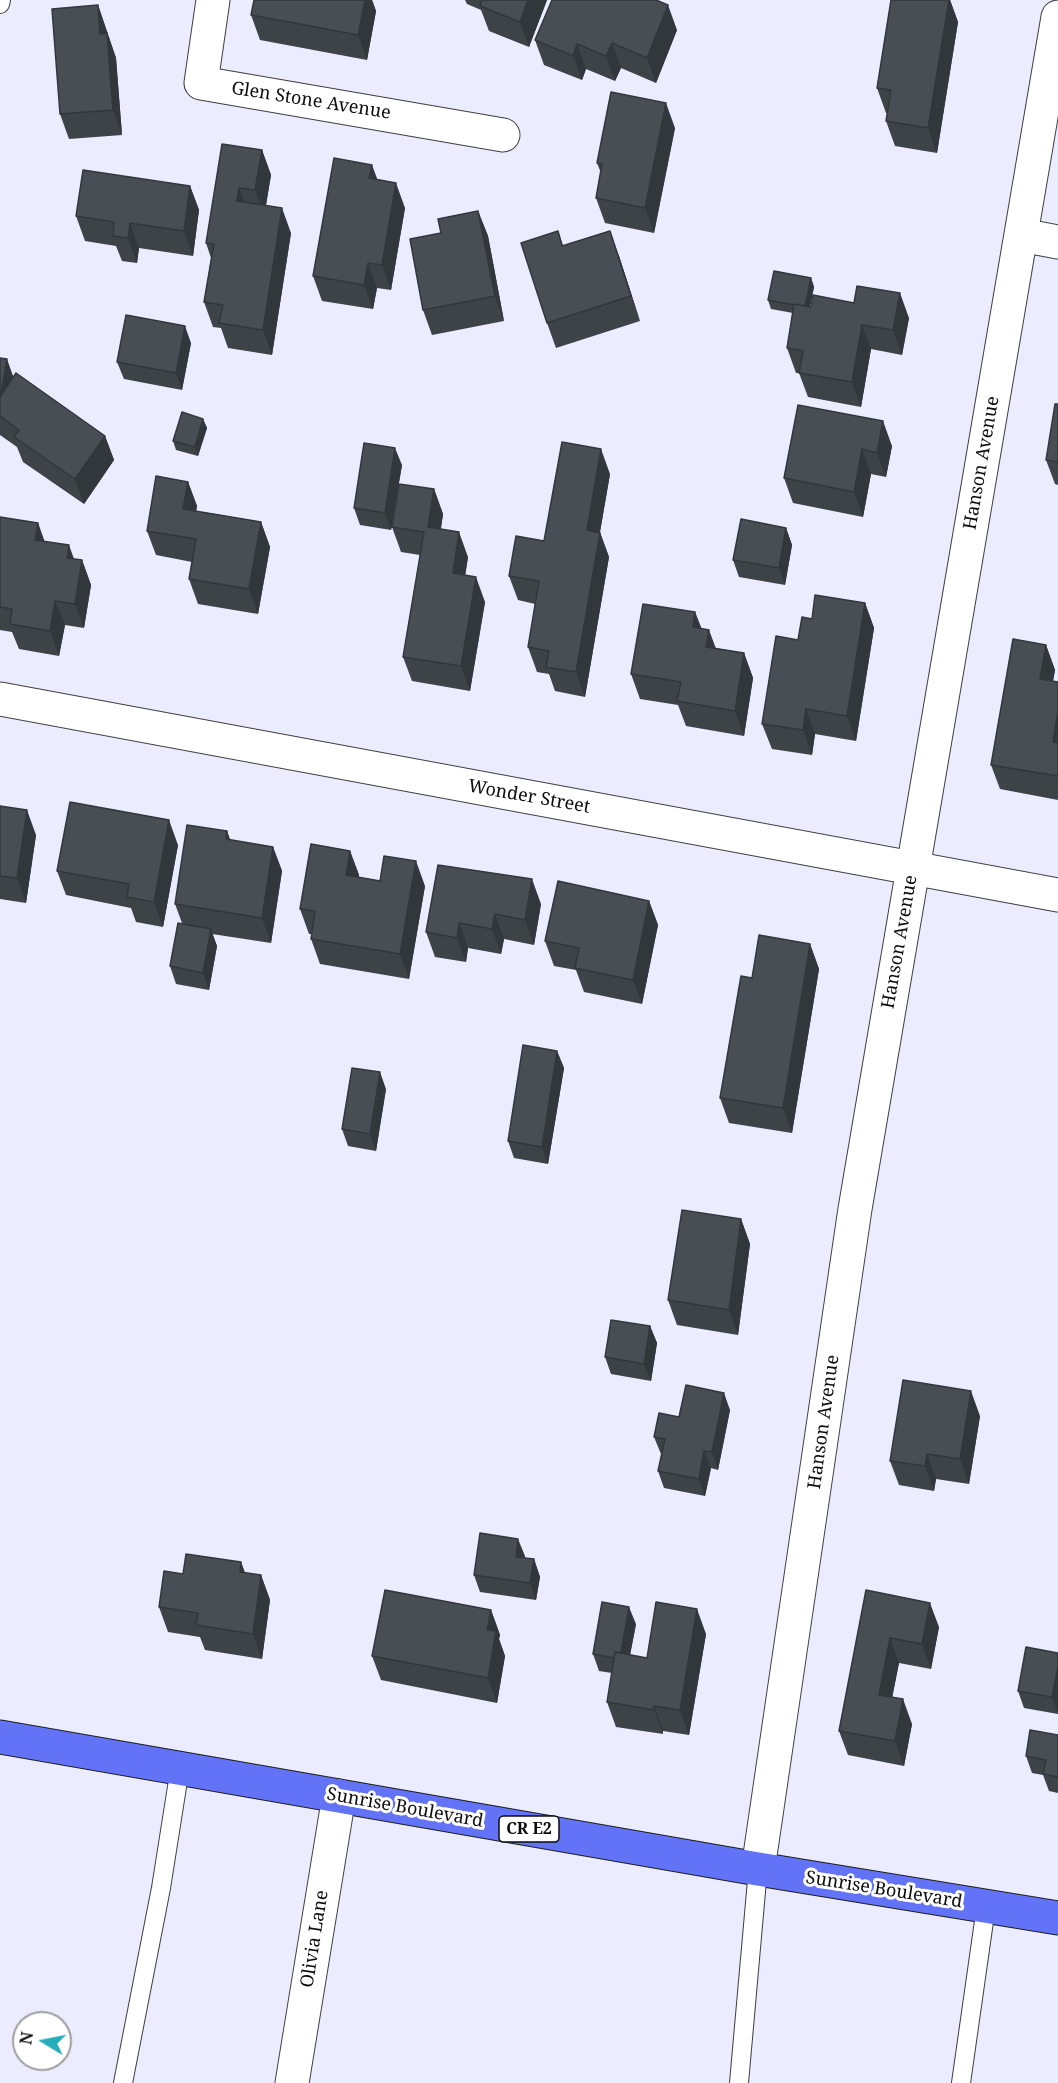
<!DOCTYPE html>
<html>
<head>
<meta charset="utf-8">
<style>
  body { margin:0 }
  #map { position:relative; width:1058px; height:2083px; overflow:hidden; background:#ebecff; font-family:"Noto Serif",serif }
  canvas { display:block }
  .north { position:absolute; left:12px; top:2011px; width:60px; height:60px; box-sizing:border-box; background:#fff; border:2px solid #9e9e9e; border-radius:50%; rotate:280deg; font-size:16px; font-weight:700; line-height:24px; text-align:center; color:#0c0c0c }
  .north::after { content:''; display:block; margin:auto; width:21px; height:27px; background:#26adb9; clip-path:polygon(50% 0,100% 100%,50% 72%,0 100%) }
</style>
</head>
<body>
<div id="map">
<canvas width="1058" height="2083"></canvas>
<div class="north">N</div>
</div>
<script>
const g = document.querySelector('canvas').getContext('2d');
g.lineJoin = 'round';
const toPath = rows => new Path2D(rows.map(r => 'M' + r).join(''));
function trace(path, color, width, dash) { g.strokeStyle = color; g.lineWidth = width; g.lineCap = dash ? 'butt' : 'round'; g.setLineDash(dash || []); g.stroke(path); }
function fill(path, color) { g.fillStyle = color; g.fill(path, 'evenodd'); }
function drawText(font, color, halo, rows, align = 'center') {
  g.font = font + ' "Noto Serif",serif'; g.lineWidth = 6; g.setLineDash([]); g.textBaseline = 'middle'; g.strokeStyle = halo; g.fillStyle = color; for (const [text, x, y, turn = 0] of rows) {
    g.save(); g.translate(x, y); g.rotate((+turn || 0) * Math.PI / 180); g.textAlign = isNaN(turn) ? turn : align; if (halo) g.strokeText(text, 0, 0); g.fillText(text, 0, 0); g.restore();
  }
}
const lane = toPath([
  [0,4,1,0],
  [123,2083,161,1888,180,1768],
  [739,2083,758,1869],
  [961,2083,986,1907]
]);
const street = toPath([
  [213,0,201,83,503,135],
  [1021,235,1058,242],
  [0,699,1058,895],
  [758,1869,855,1209,1058,17],
  [292,2083,339,1796]
]);
const primary = toPath([
  [0,1737,758,1869,1058,1918]
]);
const wall = toPath([
  [254,0,372,0,376,11,367,60,260,40,251,15],
  [465,0,547,0,529,47,489,31,481,10,467,4],
  [891,0,950,0,958,22,937,153,895,146,886,121,887,113,886,113,877,88],
  [98,5,116,58,122,135,69,139,60,114],
  [677,30,656,83,621,68,615,81,586,69,582,80,544,65,535,40],
  [675,128,654,233,605,223,596,198,601,173,597,163],
  [262,150,271,175,266,206,291,233,272,355,228,348,221,328,213,327,204,302,211,258,206,243],
  [377,179,405,208,391,290,377,288,373,309,322,301,313,276],
  [190,186,199,210,193,256,139,248,137,263,122,261,116,246,85,241,76,216],
  [478,211,488,236,504,321,432,335,423,310,441,233],
  [558,231,563,245,619,256,640,321,556,348,547,323],
  [811,278,814,287,810,307,909,318,902,355,871,349,861,407,808,397,799,373,796,373,787,348,793,313,771,309,768,300],
  [191,343,182,390,124,379,117,362],
  [0,358,13,376,13,378,105,436,114,460,84,504,23,462,17,447,0,435],
  [1058,404,1058,485,1055,484,1046,460],
  [798,405,892,446,886,477,871,474,863,517,793,503,784,478],
  [203,419,207,428,198,456,176,450,173,441],
  [402,465,392,523,434,489,443,514,441,529,468,557,465,575,485,602,470,691,412,681,403,657,420,555,401,552,392,527,391,530,360,525,354,508],
  [610,474,600,532,609,557,585,697,555,691,549,674,537,672,528,647,535,604,518,600,509,576,544,541],
  [188,482,197,506,196,511,261,522,270,547,258,614,198,604,189,579,192,562,156,555,147,531],
  [0,517,38,523,44,541,73,559,82,560,91,585,84,628,65,625,59,656,19,649,12,632,0,630],
  [786,528,792,545,785,585,739,577,733,560],
  [865,603,874,628,856,741,815,734,812,755,772,749,762,724,798,640,812,619],
  [695,612,701,628,715,648,744,653,753,678,744,736,686,726,678,705,640,699,631,674],
  [1046,645,1055,670,1053,681,1058,682,1058,800,1000,789,991,765],
  [0,806,36,835,26,903,0,899],
  [227,831,230,840,273,847,282,871,271,943,212,934,217,946,209,990,176,984,170,966,182,923,175,904],
  [178,845,163,927,136,922,131,908,66,895,57,871],
  [350,851,359,875,359,878,425,886,409,979,320,964,311,939,312,934,309,934,300,909],
  [438,865,541,904,534,945,504,939,501,954,468,948,466,962,435,957,426,932],
  [649,901,658,925,642,1004,584,992,576,970,554,966,545,941],
  [810,944,819,969,792,1133,729,1123,720,1098],
  [557,1051,564,1068,548,1164,514,1158,508,1141],
  [386,1089,376,1151,348,1146,342,1129],
  [741,1219,750,1244,738,1335,677,1325,668,1300],
  [650,1326,657,1343,651,1381,611,1374,605,1357],
  [730,1410,718,1470,711,1468,705,1496,664,1488,658,1471,662,1454,661,1454,654,1437,679,1417],
  [980,1416,969,1484,936,1479,934,1491,899,1485,890,1461],
  [525,1556,524,1558,534,1559,540,1577,536,1600,480,1592,474,1575],
  [241,1562,245,1573,261,1575,270,1600,262,1659,205,1650,200,1637,168,1632,159,1607,183,1574],
  [866,1590,939,1627,931,1669,899,1663,892,1697,912,1724,904,1766,848,1755,839,1731],
  [491,1610,500,1635,499,1639,505,1656,497,1703,381,1680,372,1656],
  [636,1624,630,1655,647,1658,706,1634,689,1735,663,1731,663,1734,616,1727,607,1702,612,1673,599,1671,593,1654],
  [1058,1653,1058,1714,1024,1708,1018,1691],
  [1058,1735,1058,1793,1049,1791,1043,1775,1032,1773,1026,1756]
]);
const shadedWall = toPath([
  [365,0,372,0,376,11,367,60,358,35],
  [528,0,547,0,529,47,520,22],
  [949,0,950,0,958,22,937,153,928,128],
  [98,5,116,58,122,135,113,110,100,34],
  [668,5,677,30,656,83,647,58],
  [612,43,621,68,615,81,606,56],
  [577,44,586,69,582,80,573,56],
  [666,103,675,128,654,233,645,208],
  [262,150,271,175,264,215,255,190],
  [372,165,381,189,369,178],
  [396,183,405,208,391,290,382,265],
  [190,186,199,210,193,256,184,231],
  [239,188,248,213,237,201],
  [282,208,291,233,272,355,263,330],
  [478,211,488,236,504,321,495,296],
  [130,223,139,248,137,263,128,238],
  [610,231,619,256,640,321,631,296],
  [368,263,377,288,373,309,364,285],
  [811,278,814,287,808,316,805,308],
  [900,293,909,318,902,355,893,330],
  [862,325,871,349,861,407,852,382],
  [185,326,191,343,182,390,176,373],
  [7,359,13,376,7,414,1,397],
  [203,419,207,428,198,456,195,447],
  [883,421,892,446,886,477,877,453],
  [105,436,114,460,84,504,75,479],
  [395,448,402,465,391,530,385,513],
  [601,449,610,474,596,555,587,530],
  [862,449,871,474,863,517,854,492],
  [188,482,197,506,192,534,183,509],
  [434,489,443,514,437,551,428,527],
  [261,522,270,547,258,614,249,589],
  [38,523,47,548,35,540],
  [786,528,792,545,785,585,779,568],
  [459,532,468,557,462,597,453,573],
  [600,533,609,557,585,697,576,672],
  [69,545,78,570,67,558],
  [82,560,91,585,84,628,75,604],
  [476,577,485,602,470,691,461,666],
  [55,601,65,625,59,656,50,631],
  [865,603,874,628,856,741,847,716],
  [695,612,705,637,693,627],
  [709,630,718,654,706,647],
  [1046,645,1055,670,1049,704,1040,679],
  [744,653,753,678,744,736,735,711],
  [806,709,815,734,812,755,803,730],
  [1058,711,1058,756,1053,742],
  [27,810,36,835,26,903,17,878],
  [169,820,178,845,163,927,154,902],
  [227,831,236,856,226,839],
  [273,847,282,871,271,943,262,918],
  [350,851,359,875,355,900,346,875],
  [416,861,425,886,409,979,400,954],
  [532,879,541,904,534,945,525,920],
  [649,901,658,925,642,1004,633,980],
  [495,914,504,939,501,954,492,929],
  [459,923,468,948,466,962,457,938],
  [211,929,217,946,209,990,203,973],
  [810,944,819,969,792,1133,783,1108],
  [557,1051,564,1068,548,1164,542,1147],
  [380,1072,386,1089,376,1151,370,1134],
  [741,1219,750,1244,738,1335,729,1310],
  [650,1326,657,1343,651,1381,644,1364],
  [971,1391,980,1416,969,1484,960,1459],
  [724,1393,730,1410,718,1470,712,1452],
  [704,1451,711,1468,705,1496,699,1479],
  [927,1454,936,1479,934,1491,925,1466],
  [518,1539,525,1556,522,1574,516,1557],
  [534,1559,540,1577,536,1600,530,1583],
  [241,1562,250,1587,240,1572],
  [261,1575,270,1600,262,1659,253,1634],
  [930,1603,939,1627,931,1669,922,1644],
  [629,1607,636,1624,626,1676,620,1659],
  [697,1609,706,1634,689,1735,680,1710],
  [491,1610,500,1635,499,1639,505,1656,497,1703,488,1678,487,1630],
  [890,1638,899,1663,888,1719,879,1695],
  [1058,1666,1058,1714,1052,1697],
  [903,1699,912,1724,904,1766,895,1741],
  [654,1706,663,1731,663,1734,654,1710]
]);
const building = toPath([
  [254,0,365,0,358,35,251,15,254,0],
  [482,0,528,0,520,22,480,6,482,0],
  [552,0,656,0,668,5,647,58,612,43,606,56,577,44,573,56,535,40,552,0],
  [891,0,949,0,928,128,886,121,891,90,877,88,891,0],
  [98,5,100,34,107,33,113,110,60,114,52,9,98,5],
  [611,92,666,103,645,208,596,198,602,164,597,163,611,92],
  [222,144,262,150,255,190,239,188,237,201,282,208,263,330,219,323,223,305,204,302,214,244,206,243,222,144],
  [334,158,372,165,369,178,396,183,382,265,368,263,364,285,313,276,334,158],
  [83,170,190,186,184,231,130,223,128,238,113,236,114,222,76,216,83,170],
  [478,211,495,296,423,310,410,239,441,233,438,219,478,211],
  [558,231,562,246,610,231,631,296,547,323,521,243,558,231],
  [774,271,811,278,805,306,794,304,794,305,768,300,774,271],
  [857,286,900,293,893,330,862,325,852,382,799,373,803,351,787,348,794,304,811,307,813,295,854,303,857,286],
  [126,315,185,326,176,373,117,362,126,315],
  [0,358,7,359,1,395,0,397,0,358],
  [16,373,105,436,75,479,14,437,19,430,0,416,0,397,16,373],
  [1055,404,1058,404,1058,462,1046,460,1055,404],
  [798,405,883,421,877,453,862,449,854,492,784,478,798,405],
  [182,412,203,419,195,447,173,441,182,412],
  [562,442,601,449,587,530,600,533,576,672,546,667,549,651,528,647,539,581,509,576,516,536,544,541,562,442],
  [364,443,395,448,385,513,354,508,364,443],
  [156,476,188,482,183,509,261,522,249,589,189,579,196,539,147,531,156,476],
  [399,484,434,489,428,527,459,532,453,573,476,577,461,666,403,657,424,532,392,527,399,484],
  [0,517,38,523,35,540,69,545,67,558,82,560,75,604,55,601,50,631,10,624,12,609,0,607,0,517],
  [741,519,786,528,779,568,733,560,741,519],
  [815,595,865,603,847,716,806,709,803,730,762,724,776,636,798,640,802,617,812,619,815,595],
  [643,604,695,612,693,627,709,630,706,647,744,653,735,711,677,701,681,682,631,674,643,604],
  [1013,639,1046,645,1040,679,1058,682,1058,711,1053,742,1058,743,1058,776,991,765,1013,639],
  [70,802,169,820,154,902,127,897,129,884,57,871,70,802],
  [0,806,27,810,17,878,0,876,0,806],
  [187,825,227,831,226,839,273,847,262,918,175,904,187,825],
  [311,844,350,851,346,875,380,881,384,856,416,861,400,954,311,939,315,911,300,909,311,844],
  [438,865,532,879,525,920,495,914,492,929,459,923,457,938,426,932,438,865],
  [558,881,649,901,633,980,575,968,579,948,545,941,558,881],
  [178,923,211,929,203,973,170,966,178,923],
  [759,935,810,944,783,1108,720,1098,741,976,752,978,759,935],
  [523,1045,557,1051,542,1147,508,1141,523,1045],
  [352,1068,380,1072,370,1134,342,1129,352,1068],
  [682,1210,741,1219,729,1310,668,1300,682,1210],
  [611,1320,650,1326,644,1364,605,1357,611,1320],
  [903,1380,971,1391,960,1459,927,1454,925,1466,890,1461,903,1380],
  [686,1385,724,1393,712,1452,704,1451,699,1479,658,1471,665,1439,654,1437,659,1413,679,1417,686,1385],
  [480,1533,518,1539,516,1557,534,1559,530,1583,474,1575,480,1533],
  [186,1554,241,1562,240,1572,261,1575,253,1634,196,1625,198,1613,159,1607,164,1571,183,1574,186,1554],
  [385,1590,491,1610,487,1630,496,1631,488,1678,372,1656,385,1590],
  [866,1590,930,1603,922,1644,890,1638,879,1695,903,1699,895,1741,839,1731,866,1590],
  [602,1602,629,1607,621,1653,615,1652,614,1658,593,1654,602,1602],
  [656,1602,697,1609,680,1710,654,1706,654,1710,607,1702,615,1652,647,1658,656,1602],
  [1026,1647,1058,1653,1058,1666,1052,1697,1018,1691,1026,1647],
  [1030,1730,1058,1735,1058,1777,1043,1774,1046,1760,1026,1756,1030,1730]
]);
const shields = [
  [529,1829,60]
];
const shieldNames = [
  ["CR E2",529,1829]
];
const streetNames = [
  ["Glen Stone Avenue",311,101,9],
  ["Hanson Avenue",982,463,-80],
  ["Wonder Street",529,797,10],
  ["Hanson Avenue",900,942,-80],
  ["Hanson Avenue",824,1422,-82],
  ["Sunrise Boulevard",405,1808,10],
  ["Sunrise Boulevard",884,1890,9],
  ["Olivia Lane",315,1939,-81]
];
trace(lane, '#3f3f3f', 20);
trace(street, '#3f3f3f', 35);
trace(primary, '#1d1d1d', 35);
trace(lane, '#fff', 18);
trace(street, '#fff', 33);
trace(primary, '#6373f7', 33);
fill(wall, '#3e4348');
fill(shadedWall, '#32373b');
fill(building, '#484e54');
trace(building, '#32373b', 1.5);
for (const [x, y, w] of shields) { const box = new Path2D(); box.roundRect(x - w / 2, y - 13, w, 26, 4.5); g.fillStyle = '#fff'; g.fill(box); trace(box, '#0c0c0c', 1.5); }
drawText('bold 16px', '#0c0c0c', null, shieldNames);
drawText('18px', '#0c0c0c', '#fff', streetNames);
</script>
</body>
</html>
